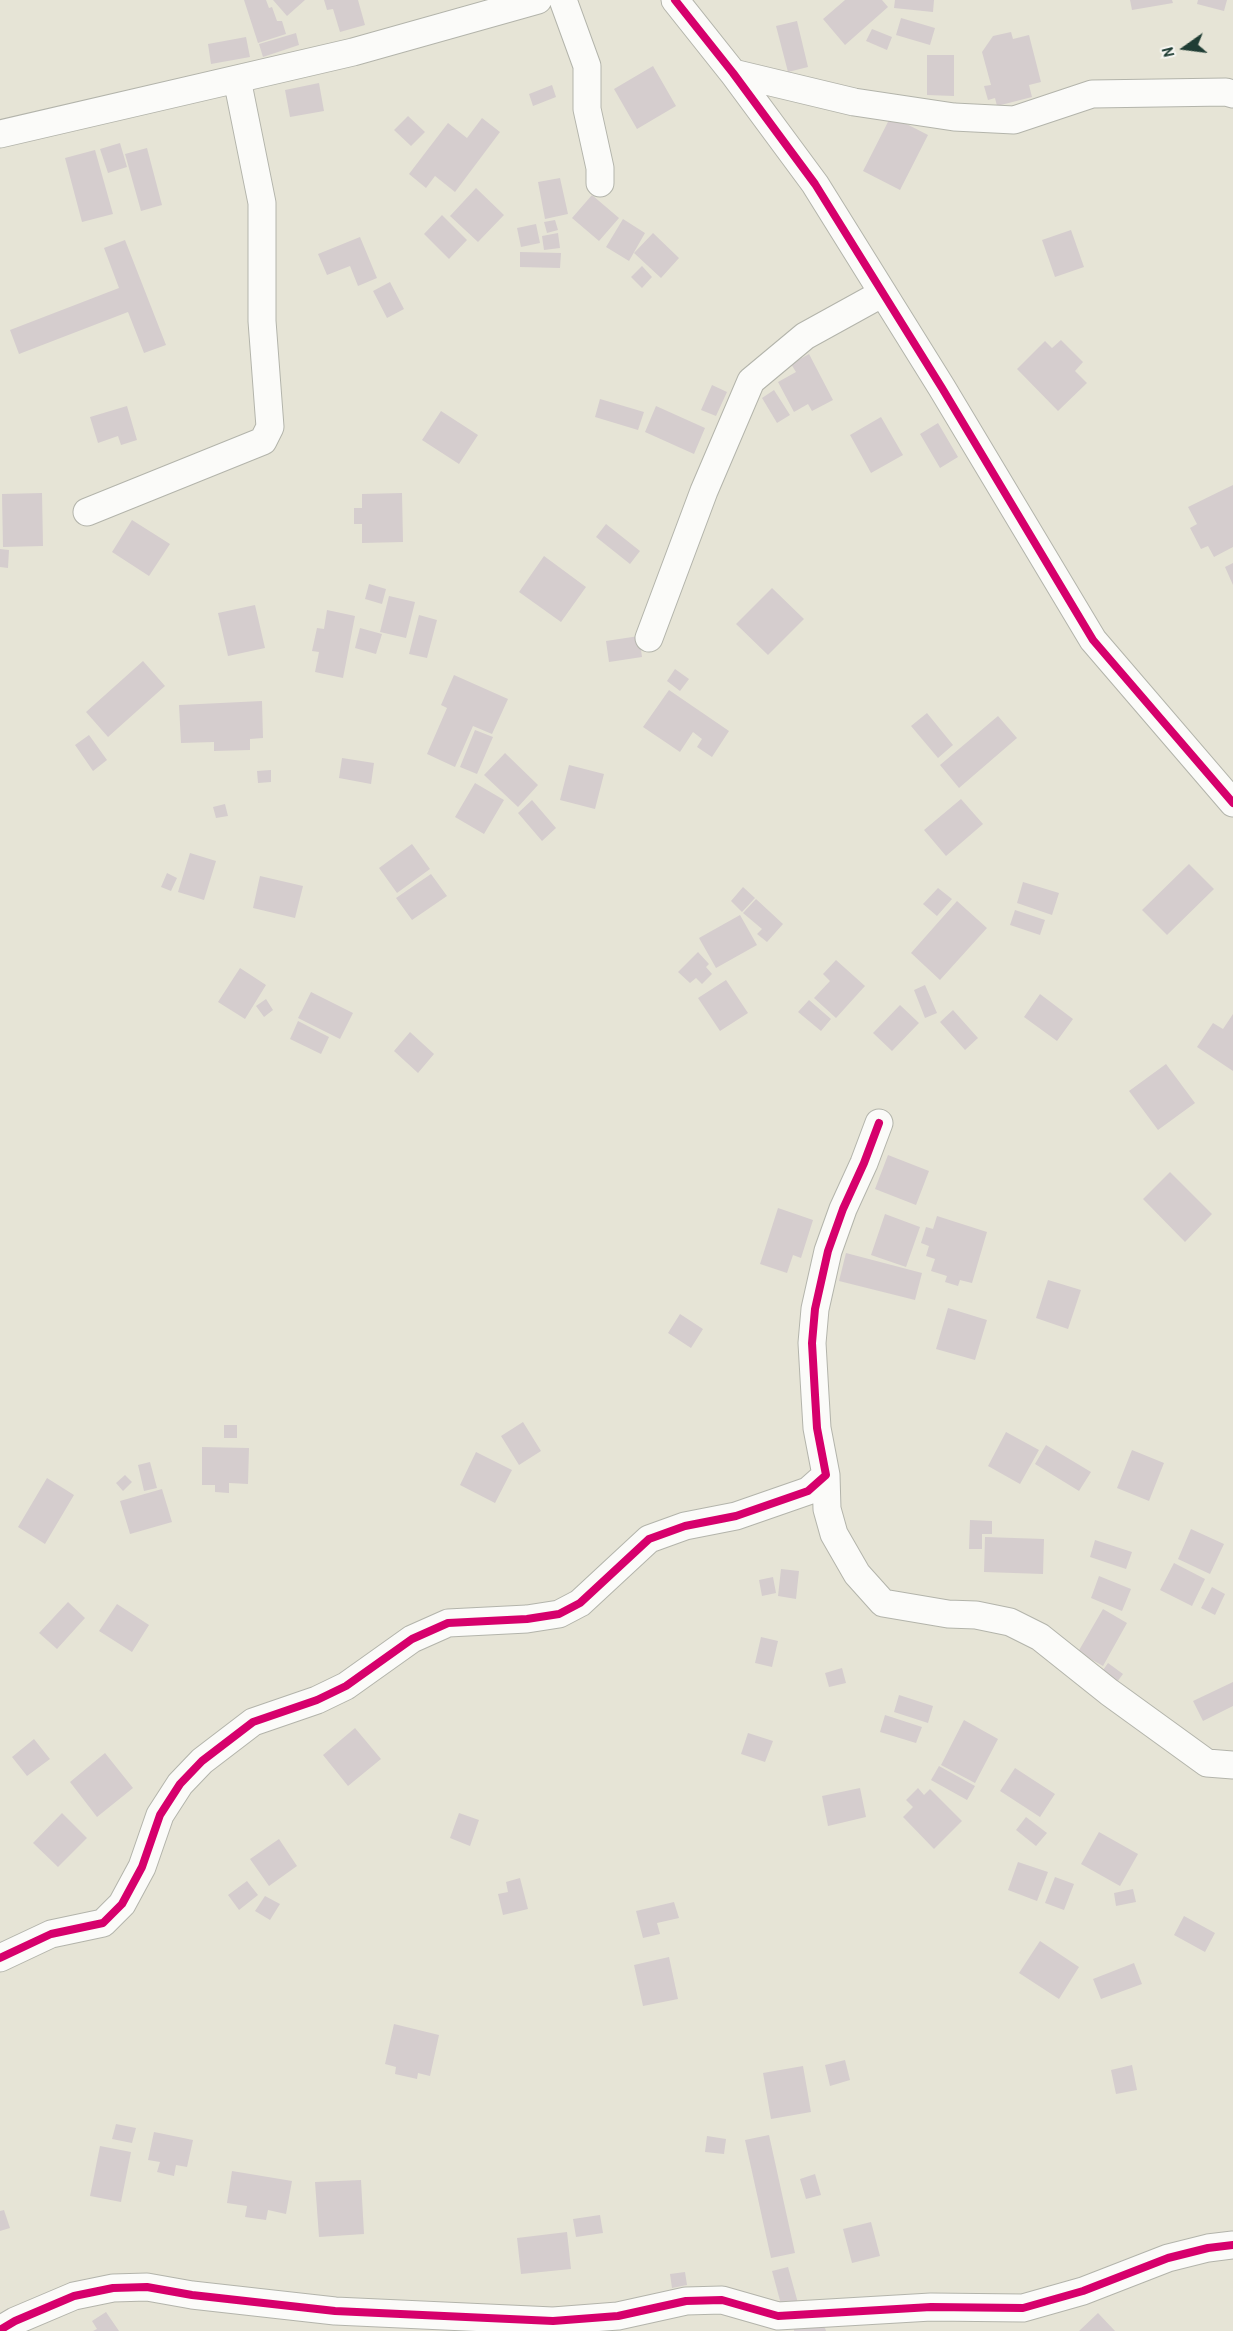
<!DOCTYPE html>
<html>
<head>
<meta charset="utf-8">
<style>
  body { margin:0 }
  #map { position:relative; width:1233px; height:2331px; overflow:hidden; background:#e6e4d6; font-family:"Patrick Hand",sans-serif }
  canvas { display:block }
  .north { position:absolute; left:1155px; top:18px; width:60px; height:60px; -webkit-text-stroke:4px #f6f6f2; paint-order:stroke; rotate:256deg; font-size:16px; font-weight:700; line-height:24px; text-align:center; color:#1f3d34 }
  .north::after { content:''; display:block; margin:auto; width:21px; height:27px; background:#1f3d34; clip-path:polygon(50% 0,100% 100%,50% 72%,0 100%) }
</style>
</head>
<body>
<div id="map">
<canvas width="1233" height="2331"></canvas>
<div class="north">N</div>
</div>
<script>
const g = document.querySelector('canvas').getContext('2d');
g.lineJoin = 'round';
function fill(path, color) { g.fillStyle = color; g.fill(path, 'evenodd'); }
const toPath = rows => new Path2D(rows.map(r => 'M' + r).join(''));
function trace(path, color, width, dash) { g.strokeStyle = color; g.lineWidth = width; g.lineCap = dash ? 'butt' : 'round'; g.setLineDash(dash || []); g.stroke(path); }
const building = toPath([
  [244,0,266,0,269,8,272,7,277,21,282,21,286,34,258,43],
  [273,0,305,0,287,16],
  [324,0,358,0,365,25,340,32,333,9,327,10],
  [845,0,882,0,888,7,845,45,823,19],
  [895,0,934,0,933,12,894,8],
  [1130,0,1172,0,1173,3,1132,10],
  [1198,0,1227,0,1224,11,1197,4],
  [901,18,935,28,930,45,896,35],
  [797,21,808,67,788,72,776,26],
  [872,29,892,37,887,50,866,41],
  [1011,32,1013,39,1029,35,1041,82,1029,85,1032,97,997,106,995,98,988,100,984,86,991,85,982,52,993,36],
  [296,33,299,45,263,57,259,44],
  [246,37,250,57,211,64,208,44],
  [927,55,954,55,954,96,927,95],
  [653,66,676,106,637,129,614,89],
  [319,83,324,111,290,117,285,90],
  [552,85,556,97,533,106,529,94],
  [408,116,425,132,411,146,394,130],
  [891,116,928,135,900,190,863,171],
  [482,118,500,132,455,192,435,176,426,188,409,174,448,123,467,138],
  [120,143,127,167,108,173,100,149],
  [147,148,162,205,141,211,125,154],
  [95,150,113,214,82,222,65,158],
  [560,178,568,214,545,219,538,182],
  [476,188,504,215,478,242,450,216],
  [592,195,619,218,599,241,572,218],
  [442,215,467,240,449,259,424,234],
  [623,219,645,233,629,261,606,247],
  [555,220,558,230,547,233,544,222],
  [536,224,540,243,521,247,517,228],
  [1071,230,1084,267,1055,277,1042,240],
  [558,233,560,248,544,250,542,236],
  [653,233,679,258,661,278,634,253],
  [360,237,377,278,358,286,350,266,327,275,318,254],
  [125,240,166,345,144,353,128,312,19,354,10,330,119,288,104,248],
  [520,252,561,253,560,268,520,267],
  [642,266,652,277,642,288,631,277],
  [390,282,404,309,387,318,373,291],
  [1061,340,1083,362,1075,371,1087,383,1058,411,1017,369,1045,341,1052,348],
  [809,354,833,400,812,411,808,404,794,412,778,382,796,372,791,364],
  [712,385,727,392,716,416,701,410],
  [774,390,790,415,777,423,762,398],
  [600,399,644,412,638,430,595,417],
  [127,406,137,440,121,445,118,436,98,443,90,417],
  [656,406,705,428,694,454,645,432],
  [441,411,478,435,459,464,422,440],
  [881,417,903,455,871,473,850,435],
  [938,423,958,457,940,468,920,434],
  [1233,485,1233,547,1214,557,1208,546,1201,549,1190,528,1197,524,1188,507],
  [42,493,43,546,3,547,2,494],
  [402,493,403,542,362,543,362,524,354,524,354,508,362,508,362,494],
  [132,520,170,544,149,576,112,552],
  [606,524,640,551,630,564,596,537],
  [0,549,9,550,8,568,0,567],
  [544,556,586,587,561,622,519,592],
  [1233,563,1233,585,1225,567],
  [369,584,386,589,382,604,365,599],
  [772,588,804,619,768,655,736,624],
  [389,596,415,602,406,638,380,632],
  [255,605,265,648,228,656,218,613],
  [327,610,355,616,343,678,315,672,319,652,312,651,317,628,324,629],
  [419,615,437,620,427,658,409,654],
  [360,628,382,634,376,654,355,648],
  [639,636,642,657,609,662,606,641],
  [143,661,165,686,108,737,86,712],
  [675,669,689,679,680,691,667,681],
  [454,675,508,699,492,734,473,726,455,767,427,754,447,708,441,705],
  [669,690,729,731,712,757,697,747,702,739,693,732,680,752,643,727],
  [262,701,263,738,250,739,250,750,214,751,214,742,181,743,179,705],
  [927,713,953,745,938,758,911,726],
  [998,716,1017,738,959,788,940,765],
  [475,730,493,737,477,774,460,767],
  [89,735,107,760,93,771,75,745],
  [505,753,538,785,518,807,484,775],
  [342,758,374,763,371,784,339,778],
  [569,765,604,774,595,809,560,800],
  [271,770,271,782,258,783,257,771],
  [475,783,504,800,484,834,455,817],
  [961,799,983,824,946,856,924,830],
  [532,800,556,828,542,841,518,813],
  [225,804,228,816,216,818,213,807],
  [412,844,430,869,397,893,379,868],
  [190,853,216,861,204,900,178,892],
  [1189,864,1214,889,1167,935,1142,910],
  [167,873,177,878,171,891,161,887],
  [431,874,447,896,412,920,396,898],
  [260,876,303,886,295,918,253,908],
  [1023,882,1059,893,1052,915,1017,903],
  [743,887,755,898,742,912,731,901],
  [938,888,952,899,937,916,923,904],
  [756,899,783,924,767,942,757,934,762,929,743,913],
  [957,901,987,928,940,980,911,953],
  [1015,910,1045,920,1040,935,1010,925],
  [740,915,757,945,716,968,699,938],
  [698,952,709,964,706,967,712,974,702,984,696,978,690,983,678,972],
  [836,960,865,986,836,1018,814,998,830,981,823,974],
  [240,968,266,985,245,1019,218,1002],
  [726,980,748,1013,720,1031,698,998],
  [925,985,937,1013,925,1018,914,990],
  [311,992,353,1013,340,1039,298,1018],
  [1040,994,1073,1019,1057,1041,1024,1017],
  [266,999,273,1010,264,1017,256,1006],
  [809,1000,831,1019,821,1031,798,1012],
  [900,1005,919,1023,892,1051,873,1033],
  [953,1010,978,1038,965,1050,940,1022],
  [1233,1014,1233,1071,1197,1047,1213,1023,1223,1029],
  [298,1021,329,1037,321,1054,290,1039],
  [410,1032,434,1054,418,1073,394,1051],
  [1166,1064,1195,1103,1158,1130,1129,1091],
  [888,1155,929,1171,916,1205,875,1189],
  [1170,1172,1212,1214,1185,1242,1143,1199],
  [778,1208,813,1220,801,1258,793,1255,787,1273,760,1264],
  [885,1214,920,1227,906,1267,871,1255],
  [937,1216,987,1232,972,1283,960,1280,958,1286,945,1282,947,1276,931,1271,935,1259,926,1256,929,1246,921,1243,926,1227,933,1229],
  [846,1253,922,1273,915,1300,839,1281],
  [1048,1280,1081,1290,1068,1329,1036,1318],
  [948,1308,987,1320,975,1360,936,1349],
  [680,1314,703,1329,691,1348,668,1333],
  [523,1422,541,1451,519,1465,501,1436],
  [224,1425,237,1425,237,1438,224,1438],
  [1006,1432,1039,1450,1020,1484,988,1466],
  [1046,1445,1091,1472,1079,1491,1035,1464],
  [202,1447,249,1448,248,1484,229,1483,229,1493,215,1492,215,1485,202,1485],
  [1132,1450,1164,1463,1149,1501,1117,1488],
  [476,1452,512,1470,495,1503,460,1485],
  [150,1462,157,1488,144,1491,138,1465],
  [125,1475,132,1482,123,1491,116,1483],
  [47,1478,74,1495,45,1544,18,1527],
  [162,1489,172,1522,130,1534,120,1501],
  [970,1520,992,1521,992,1534,982,1534,982,1549,969,1549],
  [1191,1529,1224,1544,1210,1574,1178,1559],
  [985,1537,1044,1539,1043,1574,984,1572],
  [1095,1540,1132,1552,1126,1569,1090,1557],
  [1174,1563,1205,1579,1192,1606,1160,1590],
  [781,1569,799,1571,796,1599,778,1596],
  [1099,1576,1131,1589,1122,1611,1091,1598],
  [773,1577,776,1593,762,1596,759,1580],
  [1212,1587,1225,1594,1215,1615,1201,1608],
  [68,1602,85,1618,57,1649,39,1633],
  [117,1604,149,1625,132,1652,99,1631],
  [1103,1609,1127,1623,1103,1666,1078,1652],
  [761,1637,778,1641,772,1667,755,1663],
  [1108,1663,1123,1674,1114,1686,1099,1676],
  [842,1668,846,1683,829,1687,825,1673],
  [1233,1682,1233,1706,1203,1721,1193,1701],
  [899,1695,933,1706,928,1723,894,1712],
  [885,1715,922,1727,916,1743,880,1732],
  [964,1720,998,1739,975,1783,941,1765],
  [355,1728,381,1759,348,1786,323,1755],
  [748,1733,773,1741,765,1762,741,1754],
  [34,1739,50,1759,27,1776,12,1757],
  [105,1753,133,1788,97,1817,70,1782],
  [939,1766,975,1786,967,1800,931,1780],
  [1015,1768,1055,1794,1040,1817,1000,1791],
  [860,1788,866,1817,828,1826,822,1796],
  [918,1788,924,1795,930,1789,962,1821,934,1849,903,1817,913,1807,906,1800],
  [62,1813,87,1838,58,1867,33,1843],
  [459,1813,479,1820,470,1846,450,1838],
  [1026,1817,1047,1833,1036,1846,1016,1830],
  [1099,1832,1138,1854,1120,1886,1081,1864],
  [279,1839,297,1866,269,1886,250,1859],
  [1018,1862,1048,1872,1037,1901,1008,1890],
  [1055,1877,1074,1884,1064,1910,1045,1903],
  [520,1878,528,1909,503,1915,498,1894,508,1892,506,1882],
  [247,1881,258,1895,239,1910,228,1895],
  [1133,1889,1136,1902,1116,1906,1114,1893],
  [265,1896,280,1904,270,1920,255,1911],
  [674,1902,679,1918,657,1923,660,1934,643,1938,636,1911],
  [1184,1916,1215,1933,1205,1952,1174,1935],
  [1040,1941,1079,1967,1059,1999,1019,1973],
  [669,1957,678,1999,643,2006,634,1965],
  [1134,1963,1142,1984,1101,1999,1093,1979],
  [394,2024,439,2035,430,2076,418,2073,417,2079,395,2074,396,2067,385,2064],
  [845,2060,850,2080,830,2086,825,2065],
  [1132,2065,1137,2090,1116,2094,1111,2070],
  [803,2066,811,2112,771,2119,763,2073],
  [116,2124,136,2128,132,2143,112,2139],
  [154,2132,193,2140,187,2167,176,2165,174,2176,157,2172,160,2162,148,2160],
  [769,2135,795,2253,771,2258,745,2140],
  [707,2136,726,2139,724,2154,705,2152],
  [100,2146,131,2152,121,2202,90,2196],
  [232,2171,292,2181,286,2214,268,2210,266,2220,245,2217,247,2206,227,2203],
  [815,2174,821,2195,806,2199,800,2179],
  [361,2180,364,2234,319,2237,315,2182],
  [4,2210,10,2228,0,2231,0,2211],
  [600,2215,603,2233,576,2237,573,2219],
  [871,2222,880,2256,852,2263,843,2229],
  [567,2232,571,2269,521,2274,517,2238],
  [788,2267,798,2303,782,2308,772,2271],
  [685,2272,687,2285,672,2288,670,2274],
  [106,2312,119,2331,93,2331,97,2329,92,2321],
  [1098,2313,1115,2331,1079,2331],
  [822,2319,826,2331,794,2331,794,2329]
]);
const minor = toPath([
  [563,0,587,66,587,109,600,168,600,183],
  [675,0,733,73,815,184,942,388,1093,640,1233,803],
  [733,73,854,102,954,117,1014,120,1092,94,1226,92,1233,94],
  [0,134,353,52,538,0],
  [87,512,263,441,270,427,262,321,262,203,237,79],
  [649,638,704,491,751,381,805,336,883,293],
  [826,1475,827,1509,834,1534,857,1574,883,1603,948,1614,976,1615,1010,1622,1040,1637,1109,1692,1207,1763,1233,1765],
  [0,1958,51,1934,103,1923,122,1904,142,1867,160,1815,180,1784,202,1761,253,1722,317,1700,346,1686,412,1639,448,1623,527,1619,559,1614,580,1603,649,1539,685,1526,736,1516,808,1491,826,1475,817,1428,815,1395,812,1343,815,1309,828,1251,843,1209,864,1163,879,1123],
  [0,2330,15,2321,74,2296,113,2288,147,2287,192,2295,335,2311,553,2321,618,2316,686,2301,722,2300,778,2316,931,2307,1023,2308,1083,2291,1168,2258,1208,2248,1233,2245]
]);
const cycleway = toPath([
  [675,0,733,73,815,184,942,388,1093,640,1233,803],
  [0,1958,51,1934,103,1923,122,1904,142,1867,160,1815,180,1784,202,1761,253,1722,317,1700,346,1686,412,1639,448,1623,527,1619,559,1614,580,1603,649,1539,685,1526,736,1516,808,1491,826,1475,817,1428,815,1395,812,1343,815,1309,828,1251,843,1209,864,1163,879,1123],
  [0,2330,15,2321,74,2296,113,2288,147,2287,192,2295,335,2311,553,2321,618,2316,686,2301,722,2300,778,2316,931,2307,1023,2308,1083,2291,1168,2258,1208,2248,1233,2245]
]);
fill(building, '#d5cdce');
trace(minor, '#b3b4ab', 29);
trace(minor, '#fbfbf9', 27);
trace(cycleway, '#d6006c', 8);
</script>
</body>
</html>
